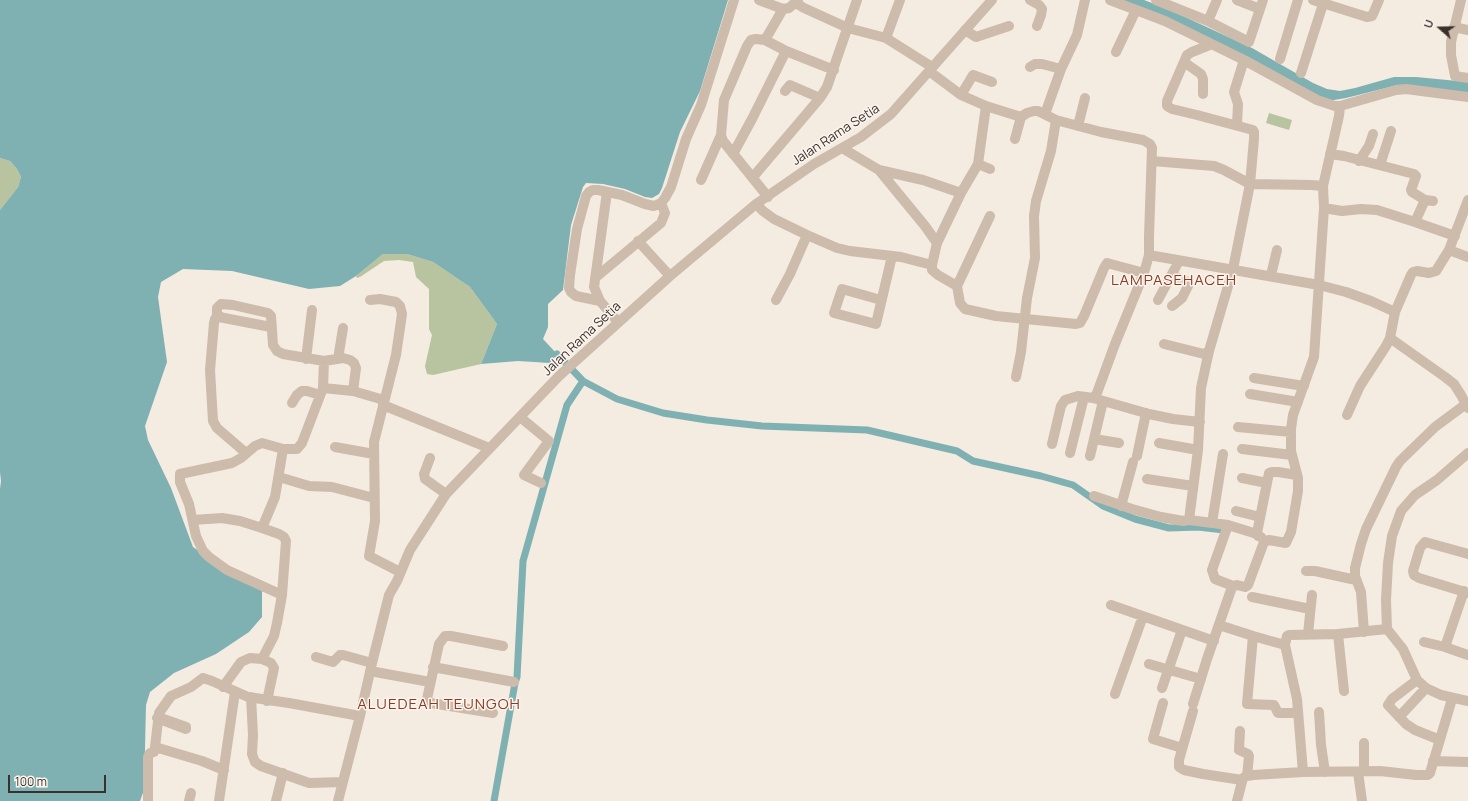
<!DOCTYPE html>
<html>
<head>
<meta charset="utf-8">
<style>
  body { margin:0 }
  #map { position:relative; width:1468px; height:801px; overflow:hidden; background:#f4ebe1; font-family:Manrope,sans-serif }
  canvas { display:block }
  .north { position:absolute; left:1420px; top:8px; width:40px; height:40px; -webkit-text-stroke:3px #fbf5ee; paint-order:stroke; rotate:290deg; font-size:11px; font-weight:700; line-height:16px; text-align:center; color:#3b302b }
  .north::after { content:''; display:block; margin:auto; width:14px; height:18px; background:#3b302b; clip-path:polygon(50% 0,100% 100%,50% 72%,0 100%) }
  .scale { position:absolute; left:8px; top:775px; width:98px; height:18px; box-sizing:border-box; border:2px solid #3b302b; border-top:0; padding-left:5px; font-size:12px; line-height:14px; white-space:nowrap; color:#3b302b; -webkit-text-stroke:3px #fbf5ee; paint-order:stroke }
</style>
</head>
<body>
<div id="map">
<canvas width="1468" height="801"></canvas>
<div class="north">U</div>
<div class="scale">100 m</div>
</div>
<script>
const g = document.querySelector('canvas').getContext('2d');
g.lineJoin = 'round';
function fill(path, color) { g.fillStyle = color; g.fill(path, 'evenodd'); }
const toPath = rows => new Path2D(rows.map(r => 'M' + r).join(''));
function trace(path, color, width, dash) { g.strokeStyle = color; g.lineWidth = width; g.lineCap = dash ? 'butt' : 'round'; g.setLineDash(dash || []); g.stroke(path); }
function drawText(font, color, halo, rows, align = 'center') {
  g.font = font + ' Manrope,sans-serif'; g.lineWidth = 3; g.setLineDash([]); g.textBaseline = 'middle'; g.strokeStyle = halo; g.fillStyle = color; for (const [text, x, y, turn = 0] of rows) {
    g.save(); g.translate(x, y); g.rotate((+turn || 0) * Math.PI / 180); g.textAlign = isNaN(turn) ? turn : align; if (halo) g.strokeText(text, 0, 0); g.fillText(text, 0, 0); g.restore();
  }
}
const green = toPath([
  [1269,113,1292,120,1289,130,1266,123],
  [0,158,10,161,17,169,21,177,18,187,0,210],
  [383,254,407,254,433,262,470,287,497,324,481,364,433,375,427,374,425,366,432,335,429,329,429,289,416,277,413,262,399,260,384,261,360,277,357,278,356,276]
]);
const water = toPath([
  [0,0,728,0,700,91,680,132,662,188,659,194,652,198,645,197,625,189,603,184,586,183,583,187,571,225,563,290,548,304,548,327,543,339,557,354,550,363,518,361,481,364,497,324,470,287,433,262,407,254,383,254,356,276,340,286,309,289,232,271,183,269,161,282,158,297,167,362,145,426,148,440,171,488,193,547,229,572,262,587,262,617,249,632,216,654,174,673,150,692,146,705,144,790,140,801,0,801,0,489,1,481,0,472,0,210,18,187,21,177,17,169,10,161,0,158],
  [1115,0,1144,0,1170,10,1252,48,1313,83,1327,89,1340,91,1355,88,1394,77,1416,77,1468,82,1468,93,1398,85,1346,98,1334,100,1325,100]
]);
const canal = toPath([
  [583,381,617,399,663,413,707,420,762,426,867,430,957,451,973,461,1041,476,1073,485,1103,506,1135,519,1169,528,1198,527,1224,530],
  [494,801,515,683,517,677,523,561,567,405,583,381,557,354]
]);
const minor = toPath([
  [759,0,783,9,789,8,798,0],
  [1030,0,1039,5,1042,9,1041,15,1037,26],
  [1110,0,1165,21,1244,60,1317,100,1335,106,1340,106,1396,90,1406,89,1468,97],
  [1156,0,1208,21,1249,42,1263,0],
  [1237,0,1260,9],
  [1313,0,1367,17,1372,16,1373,14,1379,0],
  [1461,0,1451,42,1451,55,1455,76,1468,78],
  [796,3,804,8,848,28,886,38,932,67],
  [1208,21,1217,0],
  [1454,27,1468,30],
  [965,30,976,37,1009,26],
  [886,38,900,0],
  [765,40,783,9],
  [1116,52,1136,10],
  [1280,59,1298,0],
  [1184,62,1201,74,1203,79,1203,94],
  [1030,67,1035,64,1042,64,1061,69],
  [929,71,961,95,986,106,1021,117,1027,113,1034,111,1038,111,1056,120,1101,132,1143,140,1150,144,1152,148,1149,237,1149,255,1144,273,1115,344,1097,393,1093,398,1078,396,1065,400,1061,406,1052,444],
  [1301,73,1323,4],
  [785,91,790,85,820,98],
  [961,95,973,75,992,82],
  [1045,114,1061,69,1077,35,1085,0],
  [1237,125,1238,104,1234,92,1244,60],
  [1078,126,1085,98],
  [1015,139,1021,117],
  [842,148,879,170,925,226,937,243,932,265,932,270,938,275,957,286,960,303,965,309,996,316,1076,324,1080,323,1084,316,1104,268,1107,263,1144,273],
  [733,154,752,119,786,51],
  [1330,154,1344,156,1414,174,1416,176,1411,190,1412,192,1425,200],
  [1152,161,1214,166,1224,170,1250,184,1311,185,1323,186],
  [1359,161,1369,146,1373,134],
  [978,164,990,169],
  [1380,165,1391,131],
  [879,170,923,180,961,193],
  [753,177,820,98,827,87,857,0],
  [701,180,721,135],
  [607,192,594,287,600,301,618,322],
  [768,197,723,141,721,135,724,100,747,46,751,40,756,39,765,40,786,51,834,70],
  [756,204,763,211,774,219,807,235,837,248,850,251,901,257,932,265],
  [1324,208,1342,211,1361,209,1377,210,1415,222,1455,236],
  [1415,222,1425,200,1433,201],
  [638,241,670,276],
  [937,243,961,193,978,164,986,106],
  [1449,250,1468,257],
  [1149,255,1319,285,1346,292,1371,301,1395,312],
  [1271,275,1277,250],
  [595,278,661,223,665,213,661,203],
  [957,286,990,216],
  [370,300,380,299,396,302,400,306,402,314,396,355,374,442,375,521,369,556,400,572],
  [776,300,790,274,807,235],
  [881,300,842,289,834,313,876,324,892,256],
  [1158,300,1179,261],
  [600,301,576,296,571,292,569,288,570,275,577,229,586,196,589,192,593,190,598,190,622,195,645,204,654,206,661,203,665,198,671,187,686,139,701,105,734,0],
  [1172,306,1182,298,1189,284,1188,282,1172,275],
  [221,317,217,314,217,308,221,304,233,305,268,313,271,316,273,345,277,351,283,354,324,361,323,388],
  [1390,338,1445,377,1454,384,1461,395,1468,408],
  [1164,344,1204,354,1209,351,1233,269,1250,184,1254,139,1254,132,1253,130,1197,115,1172,109,1167,106,1167,101,1187,55,1192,52,1212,44],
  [306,359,312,310],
  [338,359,343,328],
  [324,361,343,358,350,360,354,363,356,368,353,391],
  [1016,377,1021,352,1027,298,1035,258,1034,216,1036,201,1051,151,1056,120],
  [1254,378,1304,386],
  [1250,394,1298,402],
  [1093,398,1149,414,1173,419,1200,422],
  [292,403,297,395,302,391,307,391,320,395],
  [383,405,489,448],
  [1347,415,1360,386,1386,346,1390,338,1395,312,1411,275,1413,272,1417,271,1429,273,1436,271,1449,250,1468,200],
  [520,417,549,441,524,475,541,483],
  [1238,427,1291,432],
  [1094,439,1119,443],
  [1159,443,1198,450],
  [335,447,374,454],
  [1242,449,1292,455],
  [246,453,217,428,213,421,210,370,214,323,215,319,219,317,271,327],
  [1070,453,1084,397],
  [1468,453,1437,480,1415,495,1401,511,1392,536,1388,563,1386,600,1387,629,1403,649,1417,680,1426,688,1441,695,1468,701],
  [1090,456,1103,401],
  [1137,456,1146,413],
  [430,458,424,474,425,479,446,494],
  [279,477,309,486,332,487,374,498],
  [1242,478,1267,483],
  [1147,479,1193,486],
  [1094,496,1132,509,1161,517,1183,521,1189,520,1228,525,1257,534],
  [1121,506,1133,462],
  [1236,511,1260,517],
  [193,520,222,518,240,521,262,528],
  [1189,520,1198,450,1201,388,1209,351],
  [1212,523,1223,454],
  [1228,525,1212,570,1215,579,1233,586],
  [1261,537,1258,536,1257,533,1269,473,1272,472,1278,472,1297,475],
  [1468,554,1425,542,1420,548,1413,571,1414,575,1419,578,1468,593],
  [1306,571,1315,571,1356,580],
  [282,595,227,570,209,557,203,551,196,536,189,504,180,482,180,474,232,463,241,458,255,446,262,443,283,449,297,449,302,443,323,388,353,391,384,400],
  [1252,597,1310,609],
  [1111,605,1214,641],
  [1219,625,1253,636,1285,645],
  [1364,632,1361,592,1355,576,1355,568,1361,544,1366,529,1396,467,1400,461,1435,427,1466,404],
  [1308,634,1312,595],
  [1338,634,1344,691],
  [1253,636,1247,704,1274,705,1278,713,1298,713],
  [1424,642,1445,647,1468,655],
  [1445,647,1464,591],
  [316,657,333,662,340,655,343,655,372,663],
  [262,659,271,663,274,668,267,701],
  [1149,664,1201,679],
  [433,667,514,682],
  [370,671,430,682],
  [1417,680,1392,699,1388,705,1406,724,1415,730,1440,740],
  [223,687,241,662,250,658,262,659,274,636,277,623,282,595,286,541,284,537,279,534,262,528,275,497,283,449],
  [1162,688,1182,630],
  [1115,694,1143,616],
  [251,697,253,735,252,754,255,762,261,766,309,783,343,782],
  [1163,703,1153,739,1182,748],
  [1193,704,1207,659,1232,587,1237,585,1245,587,1248,585,1264,542,1269,540,1286,543,1291,532,1298,491,1298,478,1291,451,1291,429,1293,415,1314,357,1324,208,1323,186,1339,116,1340,106],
  [1193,711,1179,760,1179,767,1184,770,1203,774,1242,780],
  [1319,712,1321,745,1325,772],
  [493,713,431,703,427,701,427,699,439,644,445,636,451,636,503,646],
  [158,717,186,727,186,729,157,718,158,717],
  [1399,717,1426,688],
  [1240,731,1239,750,1248,754,1249,756,1247,776],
  [155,747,202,761,224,770],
  [1433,761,1468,762],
  [1364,771,1364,743],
  [1303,772,1297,699,1285,645,1287,636,1289,635,1338,634,1387,629],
  [1358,772,1362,801],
  [148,801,148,757,150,753,154,752,155,747,159,713,171,696,191,687,203,678,212,681,248,697,289,703,360,716],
  [189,801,191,793],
  [219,801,235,692],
  [276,801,283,773],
  [338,801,360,716,372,663,389,595,397,581,410,550,446,494,559,376,670,276,756,204,814,164,861,137,891,114,992,0],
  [1237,801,1243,778,1247,776,1253,775,1303,772,1380,771,1416,775,1428,775,1430,773,1452,699]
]);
const streetNames = [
  ["Jalan Rama Setia",836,135,-33],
  ["Jalan Rama Setia",582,339,-43]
];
const quarterNames = [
  ["LAMPASEHACEH",1174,281],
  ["ALUEDEAH TEUNGOH",439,705]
];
fill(green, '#b8c4a0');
fill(water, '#7fb0b2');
trace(canal, '#7fb0b2', 7);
trace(minor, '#cdbbac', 10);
drawText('13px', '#3b302b', '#fbf5ee', streetNames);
g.letterSpacing = '1px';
drawText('15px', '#8c3b22', '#fbf5ee', quarterNames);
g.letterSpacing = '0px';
</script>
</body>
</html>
